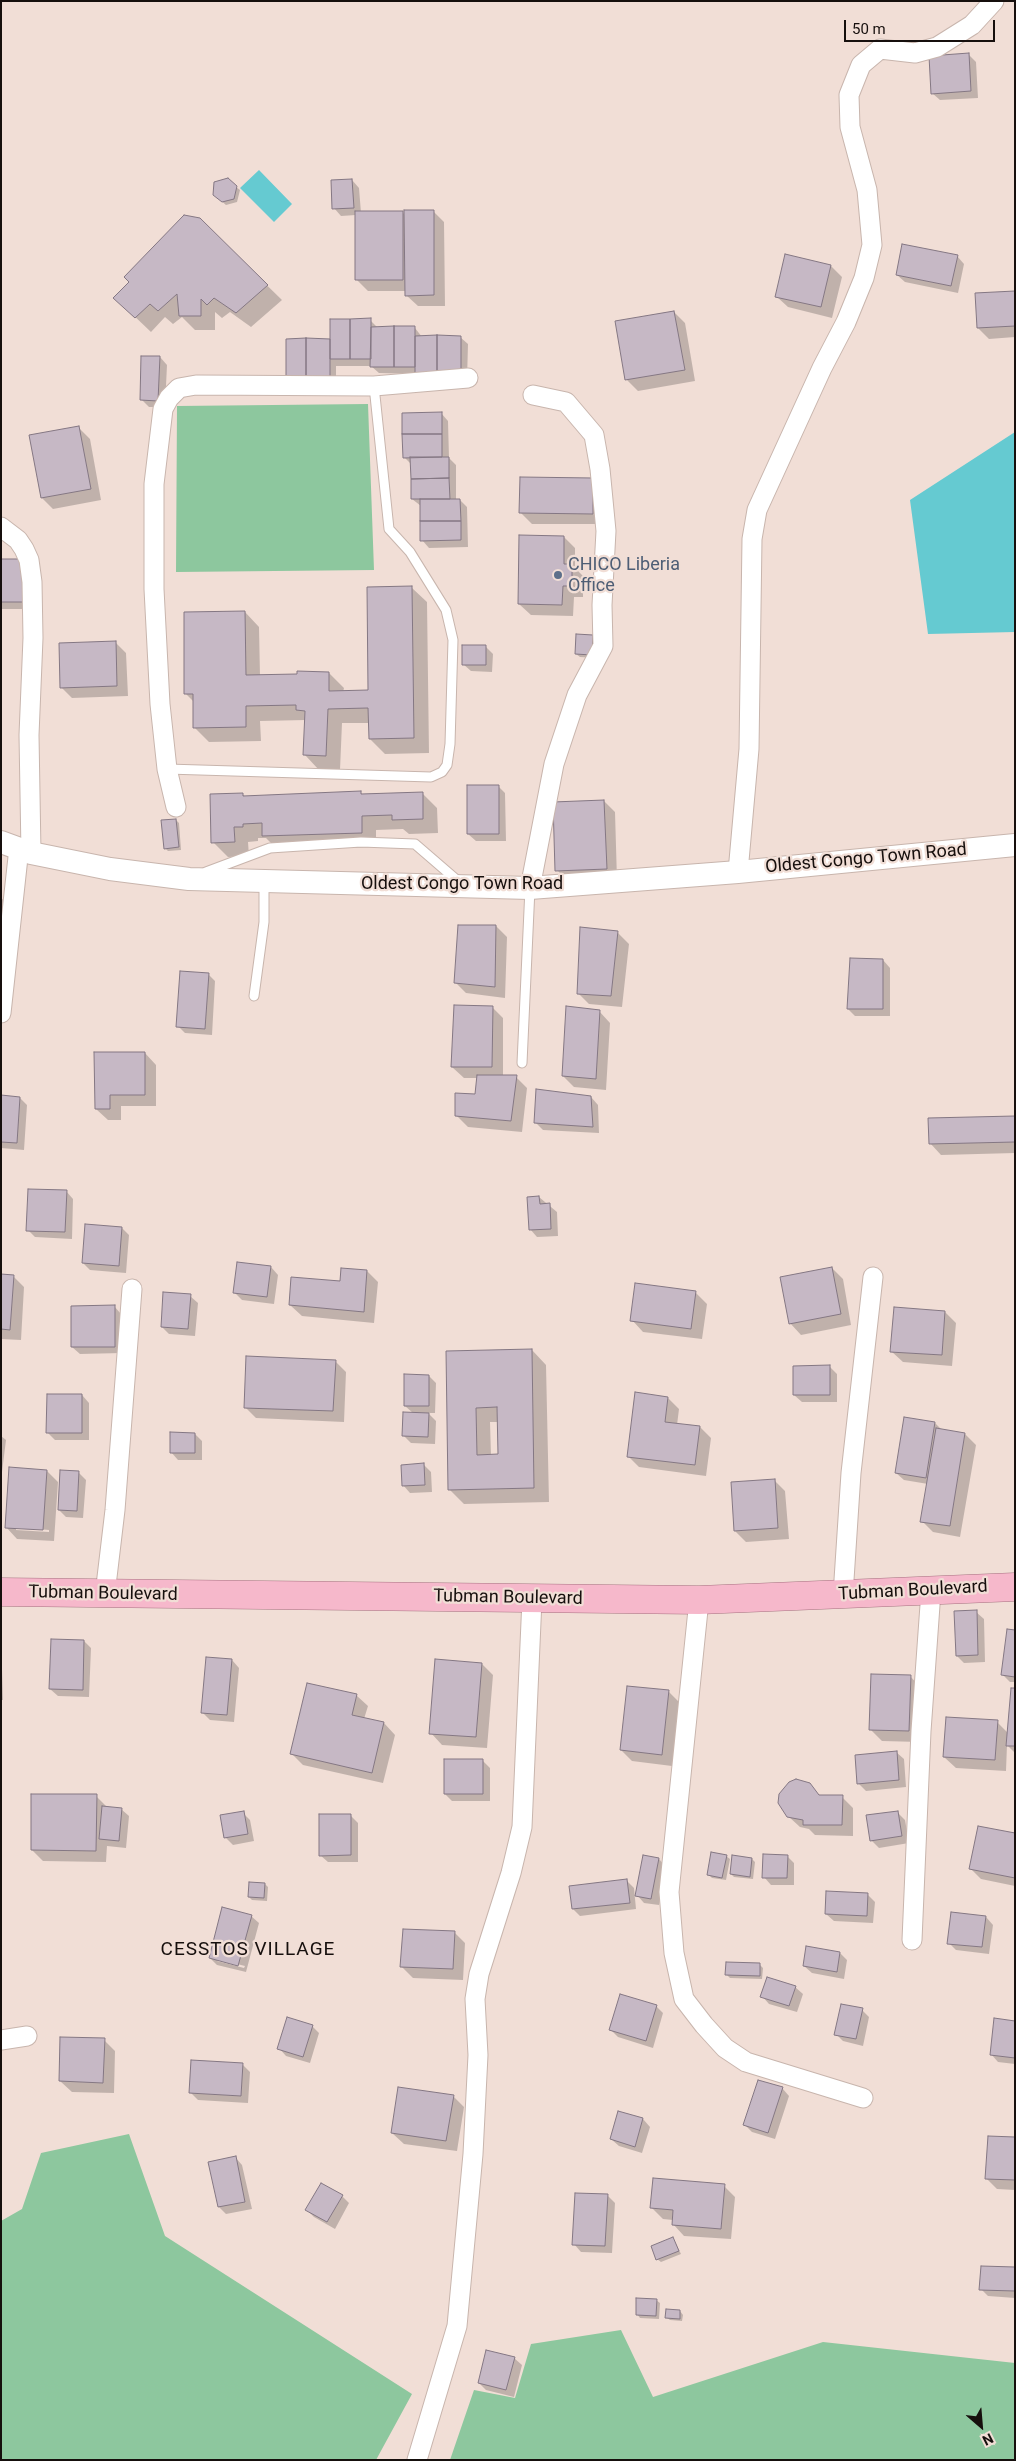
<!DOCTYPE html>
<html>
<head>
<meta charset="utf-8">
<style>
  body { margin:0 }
  #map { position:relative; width:1016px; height:2461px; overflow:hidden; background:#f1ded6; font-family:Roboto,sans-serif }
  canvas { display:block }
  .frame { position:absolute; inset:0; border:2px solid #160f0d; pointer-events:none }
  .north { position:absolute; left:956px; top:2401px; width:50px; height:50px; -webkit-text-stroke:4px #f1ded6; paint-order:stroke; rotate:153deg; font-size:14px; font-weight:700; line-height:20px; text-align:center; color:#160f0d }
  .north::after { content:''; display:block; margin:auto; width:18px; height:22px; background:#160f0d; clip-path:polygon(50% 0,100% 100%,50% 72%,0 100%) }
  .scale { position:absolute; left:844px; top:20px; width:151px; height:22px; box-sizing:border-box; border:2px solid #160f0d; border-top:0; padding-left:6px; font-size:15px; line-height:18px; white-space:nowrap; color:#160f0d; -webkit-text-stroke:4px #f1ded6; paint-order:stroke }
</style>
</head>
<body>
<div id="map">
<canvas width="1016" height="2461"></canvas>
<div class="frame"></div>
<div class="north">N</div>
<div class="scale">50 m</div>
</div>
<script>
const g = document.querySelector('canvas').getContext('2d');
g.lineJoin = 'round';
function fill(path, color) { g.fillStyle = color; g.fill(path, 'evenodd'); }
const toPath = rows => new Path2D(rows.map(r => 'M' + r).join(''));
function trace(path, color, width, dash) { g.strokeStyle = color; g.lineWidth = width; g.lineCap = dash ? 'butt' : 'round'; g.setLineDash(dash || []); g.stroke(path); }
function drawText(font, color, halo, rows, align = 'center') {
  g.font = font + ' Roboto,sans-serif'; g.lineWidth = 4.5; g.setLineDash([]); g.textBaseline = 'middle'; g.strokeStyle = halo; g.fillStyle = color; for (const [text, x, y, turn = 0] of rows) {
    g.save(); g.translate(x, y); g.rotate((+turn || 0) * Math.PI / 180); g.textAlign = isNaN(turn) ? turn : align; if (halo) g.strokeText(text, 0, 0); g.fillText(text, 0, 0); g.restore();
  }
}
const green = toPath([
  [368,404,374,570,176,572,177,406],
  [129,2134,165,2236,412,2394,376,2460,1,2460,1,2221,22,2209,41,2153],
  [621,2330,653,2397,823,2342,1015,2363,1015,2460,450,2460,474,2390,515,2398,531,2344]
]);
const water = toPath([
  [259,170,292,204,274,222,240,188],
  [1015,432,1015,632,928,634,910,500]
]);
const shadow = toPath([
  [968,54,976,62,978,98,940,100,932,93],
  [352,180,359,188,361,213,402,212,406,216,433,211,444,222,445,306,418,306,406,295,406,291,368,291,357,280,356,215,341,216,334,208],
  [236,187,240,190,237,202,226,205,218,198],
  [199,219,282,300,251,327,230,312,222,318,215,312,215,330,195,330,182,317,173,324,165,317,151,332,130,312],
  [786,256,831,266,842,277,832,318,788,307,776,296],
  [957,256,964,264,958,293,905,282,897,275],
  [1015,292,1015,337,989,339,978,328],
  [674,312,685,323,695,381,638,391,627,380,617,322],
  [370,320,377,327,415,328,422,337,460,337,468,344,467,380,416,374,379,373,371,366,336,366,336,385,294,385,331,340],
  [160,357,167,365,165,407,149,407,141,399],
  [441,413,448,421,449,458,456,465,456,500,460,500,467,507,468,547,429,548,422,540,421,506,412,499,412,465,404,457],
  [79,428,90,439,101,500,53,509,42,498],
  [593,479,603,524,532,524,521,513],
  [564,537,575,548,575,568,583,576,583,597,574,597,573,616,531,615,519,604],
  [1,560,35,609,1,609],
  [412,588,427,602,429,753,385,754,370,739,370,723,342,723,340,770,319,770,305,755,306,720,260,721,261,741,209,742,194,727,194,702,186,694,245,612,259,627,260,676,329,673,344,688,343,692,369,691],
  [592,636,596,640,595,658,580,657,576,654],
  [115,642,126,653,128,696,72,698,61,687],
  [485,646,493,654,492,672,471,671,463,664],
  [498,786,505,793,506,841,476,841,468,834],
  [360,792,363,795,422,793,437,808,438,833,409,834,403,829,376,830,376,847,278,850,266,838,258,838,258,841,248,842,249,856,228,857,213,842,242,794,246,797],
  [604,801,615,812,617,880,568,881,557,870],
  [176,820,179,823,181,850,168,851,165,848],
  [1,898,11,906,1,940],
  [496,926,507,937,505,998,466,993,455,982],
  [618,933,629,944,622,1007,589,1004,578,993],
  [883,960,890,968,890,1016,855,1016,848,1009],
  [208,974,215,981,212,1035,185,1033,178,1026],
  [492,1007,503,1018,503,1076,516,1077,527,1088,522,1132,468,1127,457,1116,476,1095,478,1078,464,1078,452,1067],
  [599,1011,610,1023,606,1090,574,1087,563,1076],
  [145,1053,156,1065,156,1106,121,1106,121,1120,108,1120,96,1109],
  [1,1096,20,1098,27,1105,24,1150,1,1148],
  [591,1097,598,1105,599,1133,543,1130,535,1122],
  [1015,1117,1015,1153,941,1155,930,1143],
  [66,1191,73,1199,72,1239,35,1237,28,1230],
  [539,1197,557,1212,558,1236,537,1237,530,1229],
  [122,1228,129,1235,126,1273,90,1270,83,1263],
  [271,1267,278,1275,274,1304,242,1300,234,1292],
  [832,1268,843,1279,851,1325,801,1335,790,1323],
  [367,1271,378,1282,374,1323,302,1316,290,1305],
  [1,1275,13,1276,24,1287,21,1340,1,1339],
  [695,1292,707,1304,702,1339,643,1332,632,1320],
  [190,1296,198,1303,195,1336,169,1334,162,1327],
  [114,1306,121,1314,122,1353,80,1354,72,1347],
  [945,1312,956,1323,952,1366,903,1362,891,1351],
  [532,1350,546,1365,549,1502,464,1504,449,1489,447,1352],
  [490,1422,498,1422,499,1456,491,1456],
  [335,1361,346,1372,344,1422,256,1418,245,1407],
  [830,1367,837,1374,837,1402,802,1402,794,1395],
  [429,1376,436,1383,435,1413,428,1413,436,1421,435,1444,411,1443,404,1436,413,1413,405,1406],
  [82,1395,89,1403,89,1440,55,1440,48,1433],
  [668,1398,679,1409,677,1425,700,1427,711,1438,706,1476,639,1467,628,1456],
  [935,1423,942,1430,965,1434,976,1445,960,1537,933,1532,922,1521,928,1484,904,1480,896,1473],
  [195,1434,202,1441,202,1460,178,1460,171,1452],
  [1,1436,6,1440,1,1480],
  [424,1465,431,1472,432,1492,410,1493,403,1485],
  [47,1471,58,1482,54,1541,17,1539,6,1527],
  [16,1527,49,1530,49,1532,16,1530],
  [78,1472,86,1480,83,1518,66,1517,59,1510],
  [774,1480,785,1491,789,1539,746,1542,735,1531],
  [976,1612,984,1619,985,1662,964,1663,957,1656],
  [1015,1631,1015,1682,1010,1682,1003,1675],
  [84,1641,91,1648,89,1697,58,1696,50,1689],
  [232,1660,239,1668,234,1722,210,1720,203,1713],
  [482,1664,493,1675,487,1748,442,1745,431,1733],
  [1,1668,2,1669,3,1700,1,1700],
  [910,1676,921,1688,920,1742,882,1741,871,1730],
  [629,1687,669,1692,680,1703,672,1766,632,1761,621,1750],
  [1015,1689,1015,1753,1007,1745,1006,1771,956,1768,944,1757,997,1722,1008,1733],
  [356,1695,368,1706,364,1719,384,1723,395,1735,383,1783,303,1765,292,1754],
  [896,1752,904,1759,906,1787,866,1791,858,1783],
  [483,1761,490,1768,490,1801,452,1801,445,1794],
  [803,1781,822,1797,842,1797,853,1808,853,1836,815,1835,809,1829,800,1827,788,1816,789,1783],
  [96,1796,107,1807,121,1809,129,1816,126,1848,107,1846,106,1862,43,1861,32,1850],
  [243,1813,250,1820,254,1841,233,1845,225,1837],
  [898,1813,905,1820,909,1843,879,1848,871,1840],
  [350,1815,358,1823,358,1862,328,1862,320,1855],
  [1015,1835,1015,1886,981,1879,970,1868],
  [726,1856,730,1859,726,1880,712,1878,709,1875],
  [787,1856,794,1863,794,1885,771,1885,764,1877],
  [644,1857,659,1859,666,1867,659,1905,644,1903,637,1895],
  [752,1859,755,1862,753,1879,734,1877,731,1874],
  [626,1880,634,1888,636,1909,580,1916,573,1909],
  [265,1884,268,1887,267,1901,252,1900,249,1897],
  [867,1894,875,1902,873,1923,834,1921,826,1914],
  [251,1916,259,1923,246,1972,217,1965,210,1958],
  [217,1959,245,1966,244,1968,217,1961],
  [986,1917,993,1925,989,1954,956,1950,949,1943],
  [454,1932,465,1943,463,1980,413,1978,402,1967],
  [840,1953,847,1960,844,1979,812,1973,804,1966],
  [760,1965,763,1968,762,1979,730,1978,727,1975],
  [795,1987,803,1994,797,2012,769,2004,762,1996],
  [656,2006,663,2013,653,2048,618,2037,611,2030],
  [862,2010,869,2017,863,2046,843,2041,836,2034],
  [1015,2022,1015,2064,998,2062,991,2054],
  [312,2026,319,2033,310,2063,286,2056,279,2048],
  [104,2040,115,2051,114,2093,72,2092,60,2081],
  [243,2065,250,2072,248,2103,198,2100,190,2092],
  [782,2088,789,2096,775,2139,752,2132,745,2125],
  [453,2096,464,2107,457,2151,404,2144,392,2133],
  [643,2119,650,2127,642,2153,619,2146,611,2139],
  [1015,2139,1015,2190,997,2189,986,2178],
  [235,2157,242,2165,252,2209,226,2214,219,2207,209,2163],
  [724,2186,735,2197,731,2239,684,2236,673,2224,673,2220,663,2219,652,2208],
  [607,2195,615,2203,612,2253,581,2252,574,2244],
  [342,2196,349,2203,335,2229,314,2217,307,2210],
  [673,2238,681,2254,661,2262,657,2259],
  [1015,2269,1015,2298,988,2296,981,2289],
  [656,2300,660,2303,659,2319,640,2318,637,2314],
  [680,2311,683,2315,682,2321,670,2320,666,2317],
  [514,2358,522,2365,514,2397,486,2390,479,2383]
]);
const building = toPath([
  [969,53,971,91,931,94,929,56,969,53],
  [228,178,237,186,234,199,222,202,213,195,214,182,228,178],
  [352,179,354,208,332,209,331,180,352,179],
  [404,210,434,210,434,295,405,296,404,210],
  [355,211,403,211,403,280,355,280,355,211],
  [184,215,200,218,268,285,236,313,214,298,207,305,201,299,201,316,179,316,177,294,158,311,150,304,135,318,113,298,129,282,124,277,184,215],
  [902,244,958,255,951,286,896,275,902,244],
  [785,254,831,265,821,307,775,297,785,254],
  [1015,291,1015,326,977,328,975,293,1015,291],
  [674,311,685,370,625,380,615,321,674,311],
  [371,318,371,359,350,359,350,319,371,318],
  [330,319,350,319,350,359,330,359,330,319],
  [394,326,394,367,370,367,371,327,394,326],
  [394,326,415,326,415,367,394,367,394,326],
  [437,335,437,374,415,374,415,336,437,335],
  [437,335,461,336,461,374,437,374,437,335],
  [306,338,306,378,286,378,286,339,306,338],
  [306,338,330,339,330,378,306,378,306,338],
  [141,356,160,356,158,401,140,400,141,356],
  [442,412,442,434,402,434,402,413,442,412],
  [79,426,91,489,41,498,29,435,79,426],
  [402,434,442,434,442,457,403,458,402,434],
  [410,457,449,457,449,478,411,479,410,457],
  [520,477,593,478,593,514,519,513,520,477],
  [449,478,450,499,411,499,411,479,449,478],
  [420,499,460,499,461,521,420,521,420,499],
  [420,521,461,521,461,540,420,541,420,521],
  [519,535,564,536,564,564,572,564,572,586,563,586,562,605,518,604,519,535],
  [1,559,28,559,28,602,1,602,1,559],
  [412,586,414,738,369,739,368,708,328,709,326,756,303,755,305,711,296,710,296,705,246,706,246,727,193,728,193,694,184,694,184,612,245,611,246,675,297,674,297,671,329,672,329,691,368,690,367,587,412,586],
  [576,634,593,635,592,655,575,654,576,634],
  [116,641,117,686,60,688,59,643,116,641],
  [462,645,486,645,486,665,462,665,462,645],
  [467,785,499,785,499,834,467,834,467,785],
  [361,791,361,794,423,792,423,819,392,820,392,815,362,816,362,833,262,836,262,823,243,824,243,827,234,827,235,842,211,843,210,794,243,793,243,796,361,791],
  [604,800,607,869,555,871,553,802,604,800],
  [176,819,179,847,164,849,161,820,176,819],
  [458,925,496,925,495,987,454,983,458,925],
  [580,927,618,931,611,996,577,994,580,927],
  [850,958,883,959,883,1009,847,1009,850,958],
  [180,971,209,973,205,1029,176,1027,180,971],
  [454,1005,493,1006,492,1067,451,1067,454,1005],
  [566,1006,600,1010,596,1079,562,1076,566,1006],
  [94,1052,145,1052,145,1095,110,1095,110,1109,95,1109,94,1052],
  [477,1075,517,1075,511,1121,455,1116,455,1093,475,1094,477,1075],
  [536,1089,591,1096,593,1127,534,1123,536,1089],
  [1,1095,20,1097,17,1143,1,1142,1,1095],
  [1015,1116,1015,1142,929,1144,928,1118,1015,1116],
  [28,1189,67,1190,65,1232,26,1231,28,1189],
  [539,1196,540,1204,550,1203,551,1229,529,1230,527,1197,539,1196],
  [85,1224,122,1227,119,1266,82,1263,85,1224],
  [237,1262,271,1266,267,1297,233,1293,237,1262],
  [832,1267,841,1314,789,1324,780,1277,832,1267],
  [341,1268,367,1270,364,1312,289,1305,291,1277,340,1281,341,1268],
  [1,1274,14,1275,10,1330,1,1329,1,1274],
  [635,1283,696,1291,691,1329,630,1321,635,1283],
  [163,1292,191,1294,188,1329,161,1327,163,1292],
  [115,1305,115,1347,71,1347,71,1306,115,1305],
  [894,1307,945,1311,942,1355,890,1352,894,1307],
  [532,1349,534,1488,448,1490,446,1351,532,1349],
  [497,1407,498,1454,477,1455,476,1408,497,1407],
  [246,1356,336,1360,333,1411,244,1408,246,1356],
  [830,1365,830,1395,793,1395,793,1366,830,1365],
  [404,1374,429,1375,429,1406,404,1406,404,1374],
  [635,1392,668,1397,665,1422,700,1426,695,1465,627,1457,635,1392],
  [47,1394,82,1394,82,1433,46,1433,47,1394],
  [403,1412,429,1413,428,1437,402,1436,403,1412],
  [904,1417,935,1422,926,1478,895,1473,904,1417],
  [936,1428,965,1433,950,1526,920,1522,936,1428],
  [170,1432,195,1433,195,1453,170,1453,170,1432],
  [424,1463,425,1485,402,1486,401,1465,424,1463],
  [9,1467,47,1470,43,1530,5,1528,9,1467],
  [60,1470,79,1471,77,1511,58,1510,60,1470],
  [775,1479,778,1528,734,1531,731,1482,775,1479],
  [977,1610,978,1655,956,1656,954,1611,977,1610],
  [1007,1629,1015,1630,1015,1677,1001,1675,1007,1629],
  [51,1639,84,1640,83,1690,49,1689,51,1639],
  [206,1657,232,1659,227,1715,201,1713,206,1657],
  [435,1659,482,1663,476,1737,429,1734,435,1659],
  [871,1674,911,1675,909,1731,869,1730,871,1674],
  [307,1683,357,1694,352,1715,384,1722,372,1773,290,1754,307,1683],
  [627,1686,669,1690,662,1755,620,1750,627,1686],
  [1011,1688,1015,1688,1015,1746,1006,1746,1011,1688],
  [946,1717,998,1720,995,1760,943,1757,946,1717],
  [897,1751,899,1780,857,1784,855,1755,897,1751],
  [444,1759,483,1759,483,1794,444,1794,444,1759],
  [796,1779,810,1783,819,1795,843,1795,842,1825,803,1825,803,1820,787,1817,778,1803,779,1794,789,1782,796,1779],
  [31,1794,97,1794,96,1851,31,1850,31,1794],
  [102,1806,122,1808,119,1841,99,1839,102,1806],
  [244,1811,248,1834,224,1838,220,1815,244,1811],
  [898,1811,902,1836,870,1841,866,1815,898,1811],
  [319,1814,351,1814,351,1855,319,1856,319,1814],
  [978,1826,1015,1833,1015,1878,969,1869,978,1826],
  [711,1852,727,1855,722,1878,707,1875,711,1852],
  [763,1854,788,1855,787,1878,762,1878,763,1854],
  [643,1855,659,1858,651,1899,635,1896,643,1855],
  [732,1855,752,1858,750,1877,730,1874,732,1855],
  [627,1879,630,1903,572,1909,569,1886,627,1879],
  [249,1882,265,1883,264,1898,248,1897,249,1882],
  [826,1891,868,1893,867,1916,825,1914,826,1891],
  [222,1907,252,1915,238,1966,209,1958,222,1907],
  [951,1912,986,1916,982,1947,947,1944,951,1912],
  [403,1929,455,1931,453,1969,400,1967,403,1929],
  [806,1946,840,1952,837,1972,803,1966,806,1946],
  [726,1962,760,1963,760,1976,725,1975,726,1962],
  [767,1977,796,1986,789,2006,760,1997,767,1977],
  [620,1994,657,2005,646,2041,609,2030,620,1994],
  [841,2004,863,2008,856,2039,834,2035,841,2004],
  [287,2017,313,2025,303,2057,277,2049,287,2017],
  [994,2018,1015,2021,1015,2058,990,2055,994,2018],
  [60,2037,105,2038,103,2083,59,2081,60,2037],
  [191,2060,243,2063,241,2096,189,2093,191,2060],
  [758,2080,783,2087,768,2133,743,2125,758,2080],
  [398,2087,454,2095,446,2141,391,2133,398,2087],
  [618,2111,643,2118,635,2147,610,2139,618,2111],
  [988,2136,1015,2137,1015,2180,985,2179,988,2136],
  [236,2156,245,2202,218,2207,208,2162,236,2156],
  [653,2178,725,2184,721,2229,672,2225,673,2210,650,2208,653,2178],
  [321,2183,343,2195,327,2222,305,2210,321,2183],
  [575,2193,608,2194,605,2246,572,2245,575,2193],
  [673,2237,679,2251,656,2260,651,2246,673,2237],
  [981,2266,1015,2267,1015,2291,979,2290,981,2266],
  [636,2298,657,2299,656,2316,636,2315,636,2298],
  [666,2309,680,2310,680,2319,665,2318,666,2309],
  [486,2350,515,2357,506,2390,478,2383,486,2350]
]);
const service = toPath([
  [167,769,431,777,442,772,447,765,450,744,453,640,446,610,410,552,389,529,374,386],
  [206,872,270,848,361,842,415,844,459,882],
  [254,996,264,922,264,882],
  [522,1063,530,888]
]);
const minor = toPath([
  [1,527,18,540,24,549,29,560,32,582,33,638,29,735,31,853],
  [176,807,167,769,160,704,154,589,154,484,163,409,169,398,179,388,196,385,374,386,468,378],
  [738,872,749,749,752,539,757,510,822,368,846,322,864,278,872,245,867,190,850,127,849,95,861,65,880,49,915,53,937,47,972,25,994,1],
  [530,888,554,764,577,695,603,646,602,605,606,531,600,469,594,435,566,402,533,395],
  [1,1013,19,848],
  [105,1594,115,1510,132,1289],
  [843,1595,851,1473,873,1277],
  [699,1600,669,1892,674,1953,684,1999,704,2025,725,2048,746,2062,863,2098],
  [912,1940,921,1731,931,1591],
  [1,2040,27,2036],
  [417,2460,457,2326,473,2154,478,2055,475,1999,479,1974,511,1873,522,1827,532,1599]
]);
const tertiary = toPath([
  [1,842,31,853,110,869,189,879,530,888,738,872,1015,845]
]);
const trunk = toPath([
  [1,1592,699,1600,1015,1587]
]);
const markers = [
  [558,575,5,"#5c6f8a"]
];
const serviceNames = [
  ["CHICO Liberia",568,565],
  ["Office",568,586]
];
const streetNames = [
  ["Oldest Congo Town Road",866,859,-5],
  ["Oldest Congo Town Road",462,884],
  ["Tubman Boulevard",913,1591,-3],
  ["Tubman Boulevard",103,1594,1],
  ["Tubman Boulevard",508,1598,1]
];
const neighbourhoodNames = [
  ["CESSTOS VILLAGE",248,1950]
];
fill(green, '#8dc79e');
fill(water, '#65cad1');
fill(shadow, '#0003');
fill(building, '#c6b8c5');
trace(building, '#847783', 1);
trace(service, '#c8b5ad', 11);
trace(minor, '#c8b5ad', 21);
trace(tertiary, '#c8b5ad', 24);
trace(trunk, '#a67280', 29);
trace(service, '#fff', 9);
trace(minor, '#fff', 19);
trace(tertiary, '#fff', 22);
trace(trunk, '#f6b8cb', 28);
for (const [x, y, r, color] of markers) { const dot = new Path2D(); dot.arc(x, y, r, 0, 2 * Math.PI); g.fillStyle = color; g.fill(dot); trace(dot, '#f1ded6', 2); }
drawText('18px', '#4e5e75', '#f1ded6', serviceNames, 'left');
drawText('18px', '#160f0d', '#f1ded6', streetNames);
g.letterSpacing = '1px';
drawText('19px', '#160f0d', '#f1ded6', neighbourhoodNames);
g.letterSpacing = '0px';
</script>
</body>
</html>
